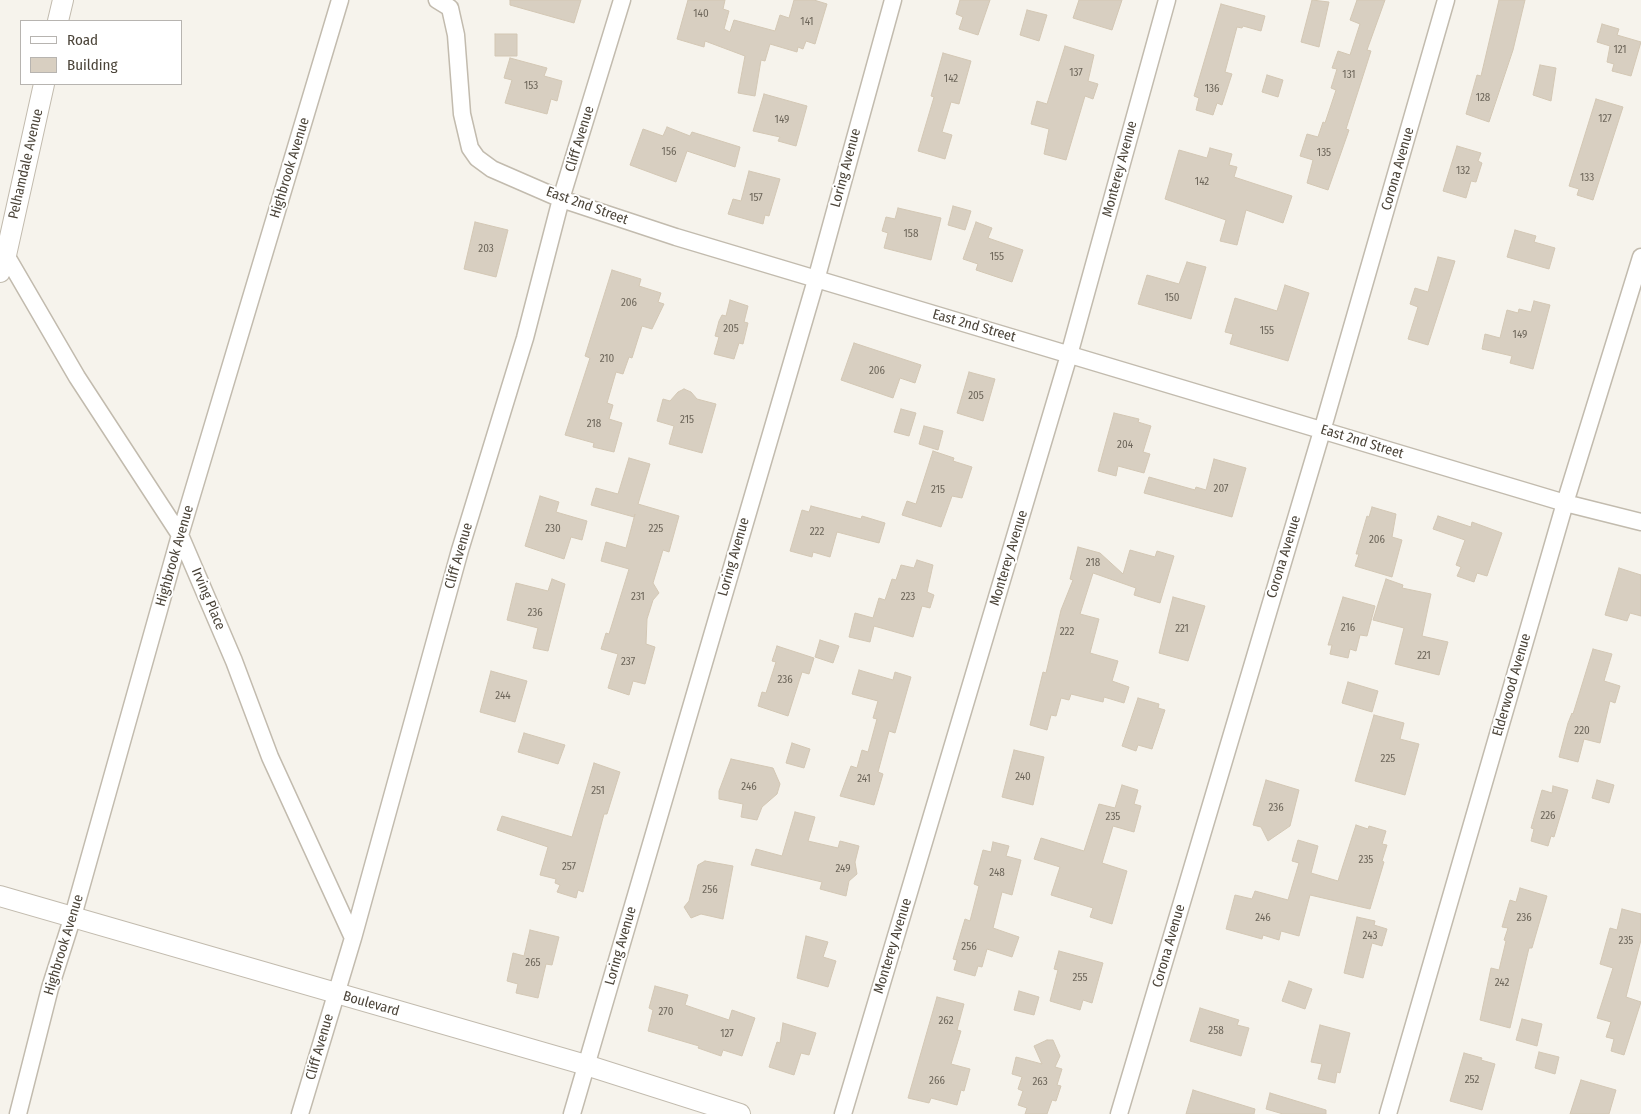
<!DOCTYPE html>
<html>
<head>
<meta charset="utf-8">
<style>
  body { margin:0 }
  #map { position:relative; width:1641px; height:1114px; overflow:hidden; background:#f6f3ec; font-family:"Fira Sans Condensed",sans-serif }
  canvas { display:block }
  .legend { position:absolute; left:20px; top:20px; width:162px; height:65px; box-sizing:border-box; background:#fff; border:1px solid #b7b4b0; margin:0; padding:6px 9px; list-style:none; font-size:15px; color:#4b4439 }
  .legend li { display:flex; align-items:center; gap:10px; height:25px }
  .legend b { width:25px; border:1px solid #b7b4b0 }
</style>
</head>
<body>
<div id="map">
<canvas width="1641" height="1114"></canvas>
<ul class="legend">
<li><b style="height:6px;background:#fff"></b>Road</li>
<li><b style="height:14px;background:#d8cfc1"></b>Building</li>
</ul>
</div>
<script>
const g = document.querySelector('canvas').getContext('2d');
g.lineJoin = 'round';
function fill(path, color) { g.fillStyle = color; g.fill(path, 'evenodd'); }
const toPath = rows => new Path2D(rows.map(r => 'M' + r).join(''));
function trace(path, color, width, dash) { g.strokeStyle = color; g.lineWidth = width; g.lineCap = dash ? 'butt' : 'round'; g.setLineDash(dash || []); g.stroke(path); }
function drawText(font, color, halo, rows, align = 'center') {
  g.font = font + ' "Fira Sans Condensed",sans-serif'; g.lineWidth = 4; g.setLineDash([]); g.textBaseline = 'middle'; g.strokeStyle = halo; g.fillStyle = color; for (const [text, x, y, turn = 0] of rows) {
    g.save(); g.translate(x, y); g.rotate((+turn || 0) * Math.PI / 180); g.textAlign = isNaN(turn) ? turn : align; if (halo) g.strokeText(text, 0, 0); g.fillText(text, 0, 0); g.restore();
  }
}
const building = toPath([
  [510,0,581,0,574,23,510,5,510,0],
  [688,0,725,0,723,9,729,11,724,29,730,32,734,20,775,31,780,15,789,18,794,0,814,0,827,4,815,44,806,41,803,49,798,47,797,52,770,44,765,61,761,60,755,96,738,93,745,56,705,41,704,47,677,39,688,0],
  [960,0,990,0,978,35,959,29,963,17,956,14,960,0],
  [1079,0,1122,0,1112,30,1073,18,1079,0],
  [1312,0,1329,2,1319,47,1301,42,1312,0],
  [1357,0,1385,0,1367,50,1371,51,1346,129,1349,130,1328,190,1307,183,1313,160,1300,156,1307,134,1318,137,1323,122,1325,123,1336,90,1331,88,1337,69,1332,68,1338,51,1350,55,1360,24,1350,20,1357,0],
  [1499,0,1525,0,1513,50,1489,122,1466,114,1477,75,1481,76,1499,0],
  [1221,4,1265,16,1261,31,1243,26,1242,28,1237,27,1225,72,1232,74,1222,105,1217,103,1213,115,1196,110,1199,98,1194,96,1221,4],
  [1027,10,1047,15,1039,41,1020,35,1027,10],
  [1602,24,1619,29,1617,35,1641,42,1631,76,1612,71,1614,64,1607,62,1610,46,1597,42,1602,24],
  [495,34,517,34,517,56,495,56,495,34],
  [1065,46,1094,55,1088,81,1098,84,1093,99,1085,96,1066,160,1044,154,1049,129,1031,124,1037,101,1047,104,1065,46],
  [943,53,971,61,959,104,951,102,942,132,952,135,945,159,918,151,934,97,931,96,943,53],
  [510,58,547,68,544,76,562,81,557,101,551,99,547,114,505,103,512,80,504,78,510,58],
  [1540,65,1556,68,1551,101,1533,95,1540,65],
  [1267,75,1283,80,1278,97,1262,92,1267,75],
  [764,94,807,106,796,146,778,141,780,137,753,131,764,94],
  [1596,99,1623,107,1593,200,1577,195,1579,189,1569,186,1596,99],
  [667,127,690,136,692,132,740,147,735,167,687,151,676,182,630,165,643,129,663,136,667,127],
  [1457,146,1481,153,1478,161,1482,163,1476,182,1471,181,1466,198,1443,191,1457,146],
  [1210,148,1232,154,1229,165,1237,167,1234,177,1292,196,1283,223,1246,210,1237,245,1220,241,1226,220,1165,199,1179,150,1207,158,1210,148],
  [749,171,780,179,769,216,765,215,763,224,728,214,733,199,741,201,749,171],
  [953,206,971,211,965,230,948,225,953,206],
  [898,208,941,218,931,260,884,248,888,233,882,231,886,217,895,219,898,208],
  [475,222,508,230,496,277,464,269,475,222],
  [976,222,992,228,988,238,1023,250,1012,282,976,270,978,264,963,259,976,222],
  [1515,230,1536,236,1534,242,1555,248,1549,269,1507,257,1515,230],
  [1438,257,1455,261,1428,345,1408,339,1418,307,1410,304,1415,288,1428,292,1438,257],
  [1187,262,1206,267,1191,319,1138,304,1147,275,1179,284,1187,262],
  [612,270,641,279,639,286,661,293,658,302,664,304,652,329,642,326,632,358,629,357,623,374,616,372,607,403,613,405,609,419,622,423,614,452,593,447,594,443,565,435,590,358,585,356,612,270],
  [1285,285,1309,293,1288,361,1230,344,1233,334,1225,332,1235,298,1277,311,1285,285],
  [730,300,748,306,744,322,748,323,743,344,739,343,734,359,714,354,719,337,715,336,719,321,722,315,726,316,730,300],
  [1534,301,1550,305,1533,369,1510,363,1512,356,1482,349,1485,334,1500,338,1507,310,1518,313,1519,309,1531,312,1534,301],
  [854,343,921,365,915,383,900,378,893,398,841,380,854,343],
  [969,372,995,379,983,421,957,413,969,372],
  [684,389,691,392,697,399,716,404,702,453,669,444,674,426,657,421,663,399,670,401,678,392,684,389],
  [901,409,916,413,909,436,894,432,901,409],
  [1114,413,1139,419,1138,422,1151,426,1143,452,1150,454,1144,473,1118,466,1116,476,1098,471,1114,413],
  [924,426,943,431,938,450,919,444,924,426],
  [933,451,954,458,953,461,972,467,962,498,952,496,941,527,902,515,907,501,916,504,933,451],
  [629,458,650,464,638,504,679,516,669,552,663,550,653,583,659,593,653,600,647,619,646,644,655,647,645,684,633,681,629,695,608,688,618,654,601,649,606,633,609,634,629,569,601,561,606,542,626,548,635,514,634,517,591,505,596,488,618,494,629,458],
  [1214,459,1246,468,1232,517,1144,493,1149,477,1195,490,1196,487,1206,490,1214,459],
  [540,496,559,502,556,512,587,521,582,540,571,537,564,559,525,546,540,496],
  [811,506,861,519,862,516,885,523,879,543,837,532,830,557,813,552,812,557,790,551,802,510,809,512,811,506],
  [1372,507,1396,514,1392,537,1402,540,1392,577,1355,566,1359,554,1356,554,1367,516,1369,517,1372,507],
  [1438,516,1471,527,1472,522,1502,533,1487,576,1477,573,1474,582,1457,576,1461,567,1456,565,1465,540,1433,529,1438,516],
  [1078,547,1100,553,1123,574,1130,550,1155,557,1157,551,1174,556,1160,603,1134,595,1136,588,1093,573,1080,614,1099,619,1090,653,1118,661,1112,681,1129,687,1124,703,1104,697,1103,702,1071,694,1069,700,1061,698,1056,716,1051,715,1047,730,1030,725,1043,672,1046,673,1061,610,1073,580,1070,579,1078,547],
  [917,560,933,565,927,592,934,595,930,608,922,606,913,637,874,626,870,642,849,637,855,613,873,618,879,598,885,600,892,579,896,580,901,565,914,568,917,560],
  [1619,568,1641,575,1641,616,1630,613,1627,621,1605,615,1619,568],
  [552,579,565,584,548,651,533,648,538,628,507,620,516,583,548,591,552,579],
  [1386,579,1403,585,1402,588,1431,594,1422,636,1448,642,1439,675,1395,664,1404,628,1373,620,1386,579],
  [1173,597,1205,606,1188,661,1159,653,1173,597],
  [1343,597,1375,606,1367,636,1360,635,1356,651,1350,649,1348,658,1330,654,1332,645,1328,645,1343,597],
  [820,640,839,646,833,663,815,657,820,640],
  [777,646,814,658,809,674,802,672,788,716,758,706,762,692,766,693,776,662,772,661,777,646],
  [1593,649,1612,654,1604,681,1620,686,1615,703,1610,701,1600,743,1584,739,1578,762,1559,757,1568,723,1572,713,1573,714,1593,649],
  [859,670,893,680,895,672,911,677,895,733,889,731,878,772,883,774,874,805,840,796,851,766,857,768,862,750,868,752,877,719,873,718,878,701,852,694,859,670],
  [491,671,527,681,515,722,480,712,491,671],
  [1348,682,1378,691,1372,712,1342,703,1348,682],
  [1138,698,1159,704,1158,708,1165,710,1152,749,1138,745,1136,751,1122,746,1138,698],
  [1374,715,1404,723,1400,739,1419,744,1405,795,1355,781,1374,715],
  [524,733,565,745,558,764,518,752,524,733],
  [792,743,810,749,804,768,786,763,792,743],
  [1014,750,1044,757,1033,805,1002,797,1014,750],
  [731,759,773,768,780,784,777,794,762,807,757,820,741,817,743,804,719,799,719,791,731,759],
  [594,763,620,772,607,814,604,814,583,892,578,890,576,898,557,892,560,885,555,883,556,879,540,875,548,847,497,830,502,816,572,837,594,763],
  [1266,780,1299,790,1290,826,1268,841,1261,827,1253,825,1266,780],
  [1597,780,1614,785,1609,803,1592,798,1597,780],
  [1122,785,1138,790,1134,804,1141,806,1134,832,1113,826,1102,863,1127,871,1112,924,1090,917,1093,908,1051,895,1060,867,1034,859,1041,838,1084,851,1099,804,1115,808,1122,785],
  [1553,786,1568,790,1554,837,1551,836,1548,846,1531,841,1534,829,1531,828,1542,790,1552,793,1553,786],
  [795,812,815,817,808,841,838,848,840,841,859,846,855,862,857,874,849,881,846,896,820,889,822,882,751,865,756,849,782,856,795,812],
  [1356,825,1368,829,1369,826,1386,831,1382,844,1387,845,1382,861,1384,862,1370,909,1310,895,1299,936,1281,931,1279,940,1263,935,1262,939,1226,929,1235,895,1252,899,1255,891,1288,900,1299,863,1292,861,1298,840,1318,846,1311,873,1338,881,1356,825],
  [993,842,1009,846,1006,856,1021,860,1012,895,1002,892,993,928,1019,937,1012,957,987,949,982,967,978,966,975,976,954,970,957,960,953,959,965,919,970,921,979,886,974,884,983,850,991,852,993,842],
  [705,861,733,866,723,919,701,914,691,918,684,907,689,901,698,865,705,861],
  [1520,888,1547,896,1532,948,1529,948,1510,1028,1480,1020,1491,968,1499,970,1506,941,1504,940,1508,928,1502,927,1510,900,1516,902,1520,888],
  [1622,909,1641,914,1641,940,1626,997,1641,1002,1624,1055,1611,1051,1614,1039,1606,1037,1611,1022,1597,1018,1613,968,1600,964,1610,928,1617,930,1622,909],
  [1357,917,1375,921,1374,925,1387,929,1382,946,1372,943,1363,978,1344,973,1357,917],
  [530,930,559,937,552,965,546,964,538,998,516,993,518,984,507,981,513,953,524,956,530,930],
  [806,936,828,942,823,957,836,961,828,987,797,978,806,936],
  [1059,951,1103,963,1092,1003,1083,1000,1080,1010,1050,1001,1058,970,1054,969,1059,951],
  [1289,981,1312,989,1305,1009,1282,1001,1289,981],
  [655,986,688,995,685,1005,729,1020,732,1010,755,1018,742,1056,723,1050,721,1056,698,1048,699,1046,648,1031,653,1010,649,1008,655,986],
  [1019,991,1039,997,1034,1015,1014,1010,1019,991],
  [937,997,964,1004,957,1030,961,1031,951,1064,970,1069,964,1091,961,1090,957,1105,931,1098,929,1103,908,1098,937,997],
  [1200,1008,1239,1020,1237,1025,1249,1028,1241,1056,1190,1041,1200,1008],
  [1522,1019,1542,1024,1537,1046,1516,1040,1522,1019],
  [783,1023,816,1033,809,1055,801,1053,794,1075,769,1067,777,1042,780,1043,783,1023],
  [1320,1025,1350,1033,1340,1073,1337,1072,1335,1083,1318,1079,1322,1064,1311,1062,1320,1025],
  [1047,1040,1053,1040,1060,1056,1055,1067,1062,1069,1057,1085,1061,1086,1056,1101,1052,1100,1047,1114,1025,1114,1027,1108,1018,1105,1023,1091,1018,1089,1022,1077,1012,1074,1016,1057,1042,1064,1034,1046,1047,1040],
  [1539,1052,1559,1057,1555,1074,1535,1068,1539,1052],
  [1464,1053,1482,1058,1481,1060,1495,1064,1482,1110,1450,1101,1464,1053],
  [1581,1080,1616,1090,1609,1114,1570,1114,1581,1080],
  [1193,1090,1255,1109,1254,1114,1186,1114,1193,1090],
  [1270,1093,1326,1110,1326,1114,1283,1114,1266,1109,1270,1093]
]);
const minor = toPath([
  [437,0,450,8,456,35,462,114,470,148,477,158,492,169,561,199,676,237,1565,503,1641,522],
  [6,255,77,377,180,535,234,661,270,757,353,938],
  [18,1114,50,988,73,916,180,535,340,0],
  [300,1114,353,938,460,550,525,338,561,199,622,0],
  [572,1114,816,280,893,0],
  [843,1114,1069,355,1167,0],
  [1119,1114,1322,431,1446,0],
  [1388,1114,1565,503,1641,257]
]);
const tertiary = toPath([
  [58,21,63,0],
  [0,272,6,255,44,84],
  [0,896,586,1065,740,1114]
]);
const numberNames = [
  ["140",701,14],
  ["141",807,22],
  ["121",1620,50],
  ["137",1076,73],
  ["131",1349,75],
  ["142",951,79],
  ["153",531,86],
  ["136",1212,89],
  ["128",1483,98],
  ["127",1605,119],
  ["149",782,120],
  ["156",669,152],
  ["135",1324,153],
  ["132",1463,171],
  ["133",1587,178],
  ["142",1202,182],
  ["157",756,198],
  ["158",911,234],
  ["203",486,249],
  ["155",997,257],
  ["150",1172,298],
  ["206",629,303],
  ["205",731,329],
  ["155",1267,331],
  ["149",1520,335],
  ["210",607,359],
  ["206",877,371],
  ["205",976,396],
  ["215",687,420],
  ["218",594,424],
  ["204",1125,445],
  ["207",1221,489],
  ["215",938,490],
  ["230",553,529],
  ["225",656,529],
  ["222",817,532],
  ["206",1377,540],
  ["218",1093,563],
  ["231",638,597],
  ["223",908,597],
  ["236",535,613],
  ["216",1348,628],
  ["221",1182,629],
  ["222",1067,632],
  ["221",1424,656],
  ["237",628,662],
  ["236",785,680],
  ["244",503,696],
  ["220",1582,731],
  ["225",1388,759],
  ["240",1023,777],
  ["241",864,779],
  ["246",749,787],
  ["251",598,791],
  ["236",1276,808],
  ["226",1548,816],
  ["235",1113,817],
  ["235",1366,860],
  ["257",569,867],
  ["249",843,869],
  ["248",997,873],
  ["256",710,890],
  ["246",1263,918],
  ["236",1524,918],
  ["243",1370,936],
  ["235",1626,941],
  ["256",969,947],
  ["265",533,963],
  ["255",1080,978],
  ["242",1502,983],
  ["270",666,1012],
  ["262",946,1021],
  ["258",1216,1031],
  ["127",727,1034],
  ["252",1472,1080],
  ["266",937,1081],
  ["263",1040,1082]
];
const streetNames = [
  ["Cliff Avenue",580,139,-73],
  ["Pelhamdale Avenue",26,164,-77],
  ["Highbrook Avenue",290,168,-73],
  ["Loring Avenue",846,168,-75],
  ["Monterey Avenue",1120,169,-75],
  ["Corona Avenue",1398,169,-74],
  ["East 2nd Street",587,206,20],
  ["East 2nd Street",974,326,16],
  ["East 2nd Street",1362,442,17],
  ["Highbrook Avenue",175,556,-74],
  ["Cliff Avenue",459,556,-74],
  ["Loring Avenue",734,557,-74],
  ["Corona Avenue",1284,557,-73],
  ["Monterey Avenue",1009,558,-73],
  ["Irving Place",208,599,67],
  ["Elderwood Avenue",1512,685,-74],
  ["Highbrook Avenue",64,945,-73],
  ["Loring Avenue",621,946,-74],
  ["Monterey Avenue",893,946,-73],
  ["Corona Avenue",1169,946,-74],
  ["Boulevard",371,1004,16],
  ["Cliff Avenue",320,1047,-74]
];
fill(building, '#d8cfc1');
trace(building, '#d3c7b4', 1);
trace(minor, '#c2bbae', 19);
trace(tertiary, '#c2bbae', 22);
trace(minor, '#fff', 16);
trace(tertiary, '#fff', 20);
drawText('11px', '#6e675b', null, numberNames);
drawText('14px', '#4b4439', '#fff', streetNames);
</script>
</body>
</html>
